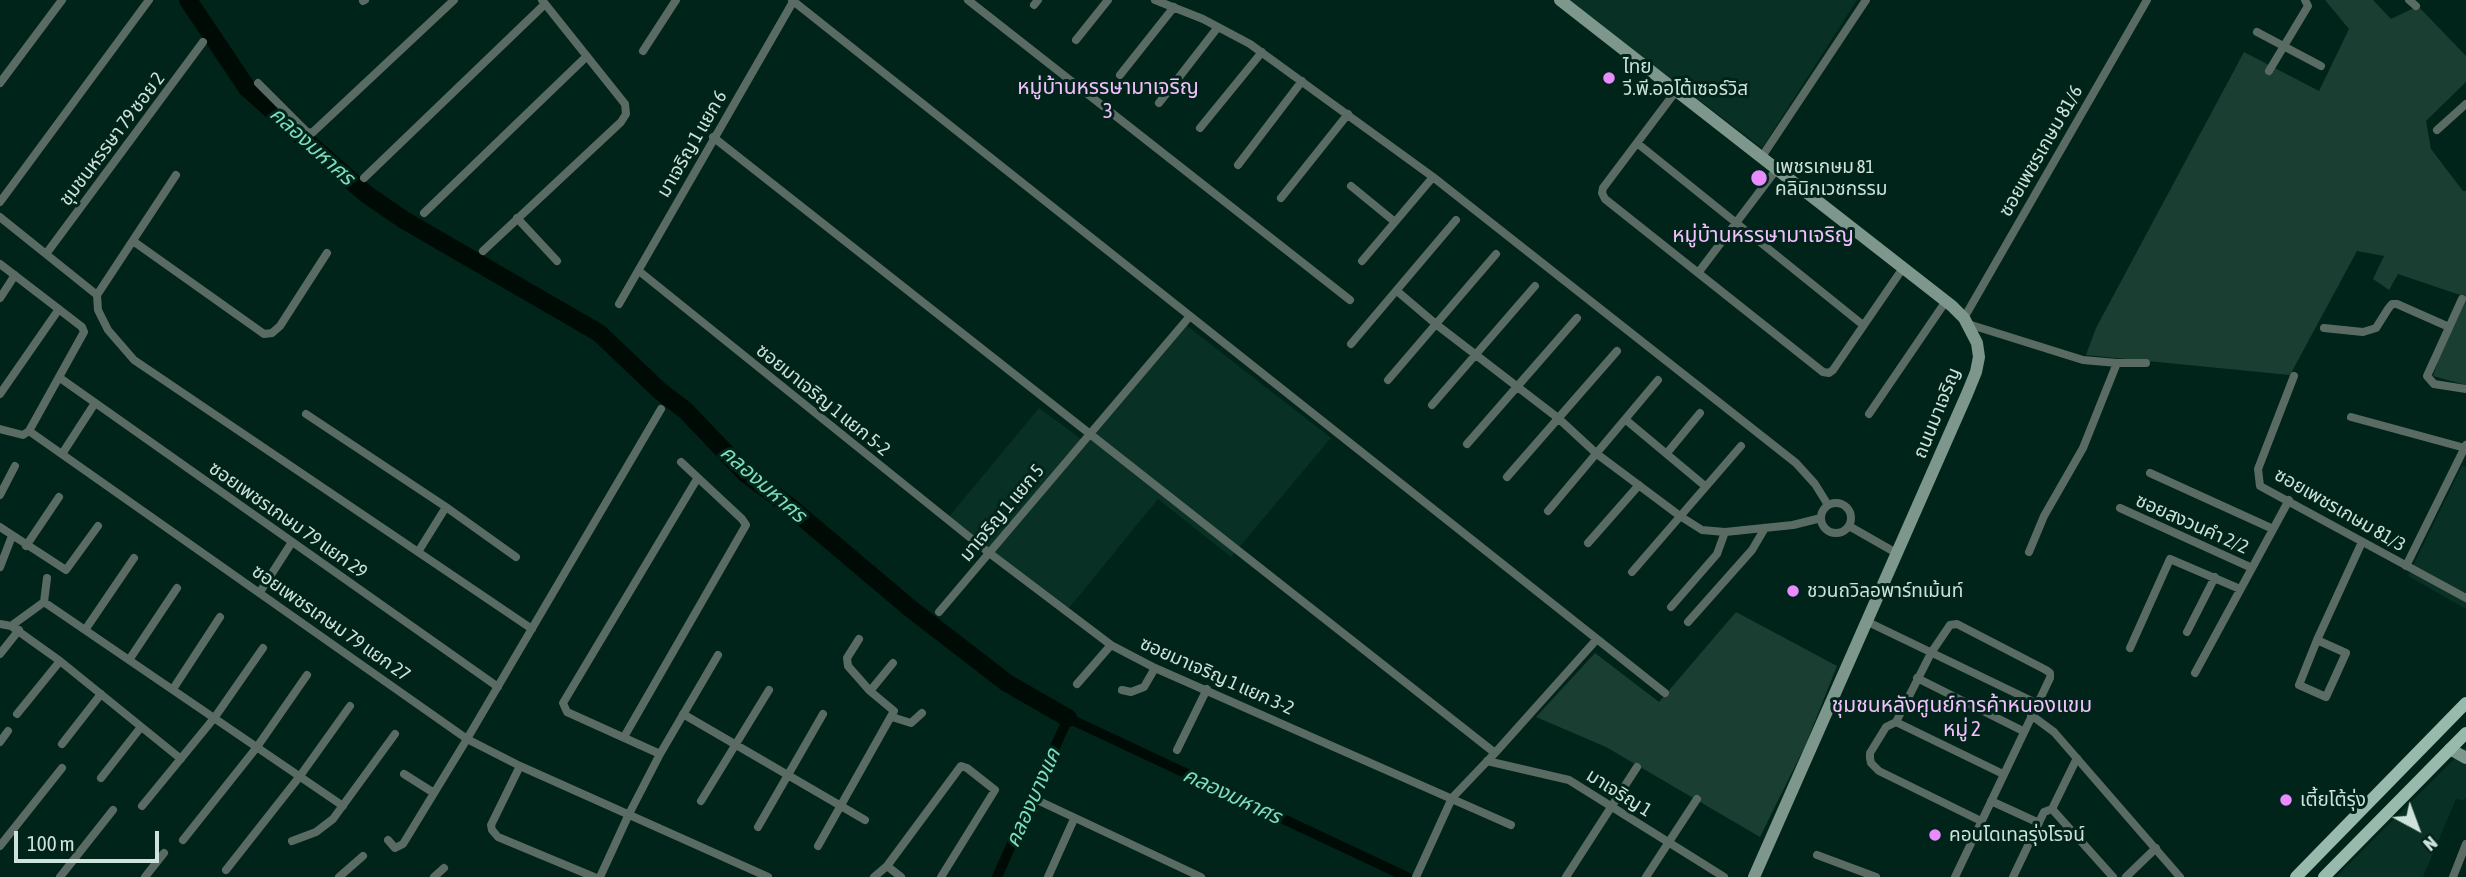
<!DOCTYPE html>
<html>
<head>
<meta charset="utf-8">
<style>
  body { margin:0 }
  #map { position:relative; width:2466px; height:877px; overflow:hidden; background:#002419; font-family:"Asap Condensed",sans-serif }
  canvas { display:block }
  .north { position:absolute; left:2382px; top:793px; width:70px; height:70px; -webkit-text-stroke:5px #002419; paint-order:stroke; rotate:139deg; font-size:19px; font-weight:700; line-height:28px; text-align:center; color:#cde2da }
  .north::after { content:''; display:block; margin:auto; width:24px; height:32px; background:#cde2da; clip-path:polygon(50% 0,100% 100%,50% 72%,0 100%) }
  .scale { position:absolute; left:14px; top:831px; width:145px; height:32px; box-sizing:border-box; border:4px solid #cde2da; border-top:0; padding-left:9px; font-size:21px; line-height:24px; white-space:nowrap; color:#cde2da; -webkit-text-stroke:5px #002419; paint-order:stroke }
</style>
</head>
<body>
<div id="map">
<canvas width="2466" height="877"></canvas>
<div class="north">N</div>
<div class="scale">100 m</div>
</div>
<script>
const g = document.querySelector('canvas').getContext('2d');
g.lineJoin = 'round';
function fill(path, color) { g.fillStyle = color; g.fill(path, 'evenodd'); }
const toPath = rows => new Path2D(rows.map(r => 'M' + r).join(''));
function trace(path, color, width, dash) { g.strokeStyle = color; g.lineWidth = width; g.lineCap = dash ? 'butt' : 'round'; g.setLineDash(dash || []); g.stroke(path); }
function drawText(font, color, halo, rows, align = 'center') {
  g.font = font + ' "Asap Condensed","Noto Sans Thai",sans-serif'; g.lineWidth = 6; g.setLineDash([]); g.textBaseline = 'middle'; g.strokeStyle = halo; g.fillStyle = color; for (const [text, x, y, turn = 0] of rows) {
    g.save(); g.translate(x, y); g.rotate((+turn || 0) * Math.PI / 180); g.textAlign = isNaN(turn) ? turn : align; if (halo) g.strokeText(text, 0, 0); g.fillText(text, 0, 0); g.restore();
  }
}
const built = toPath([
  [1568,0,1857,0,1762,148],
  [1186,325,1331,438,1231,557,1158,499,1065,613,948,518,1039,408,1085,442],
  [2462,466,2466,467,2466,609,2408,576],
  [2466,747,2466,798,2464,800,2456,799,2423,877,2336,877]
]);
const green = toPath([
  [2325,0,2373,0,2391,19,2418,6,2466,56,2466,82,2426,121,2431,149,2463,191,2466,191,2466,385,2433,376,2460,295,2398,274,2389,290,2373,279,2384,256,2357,251,2290,375,2086,355,2096,328,2244,52,2319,91,2349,29],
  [1736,612,1837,666,1805,746,1760,837,1606,747,1536,717,1595,653,1659,702]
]);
const canal = toPath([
  [997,877,1068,718,1407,877]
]);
const river = toPath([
  [188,0,247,88,366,194,404,220,599,333,660,391,686,411,746,474,789,506,911,609,1007,683,1068,718]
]);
const street = toPath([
  [792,0,1665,693],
  [968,0,1350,300],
  [1155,0,1203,19,1250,44,1433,177,1796,463,1815,484,1828,505],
  [2409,0,2416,6],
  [363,1,365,0],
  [1034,5,1038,0],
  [2257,32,2321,66],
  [1076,40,1108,0],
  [643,51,676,0],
  [2269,71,2308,6,2305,0],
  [1120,75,1174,7],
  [0,83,62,0],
  [258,83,307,132,312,133,454,0],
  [1676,91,1603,188,1602,193,1605,199,1823,372,1829,373,1833,370,1903,268],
  [1159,103,1218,27],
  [1200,128,1262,52],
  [2437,130,2466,104],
  [713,137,1495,753],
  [1637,143,1863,325],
  [1761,158,1866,0],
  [1238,165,1302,81],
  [364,178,545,4],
  [1351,186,1395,222],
  [1281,198,1348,114],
  [0,202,149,0],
  [424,213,587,56],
  [0,217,97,295,98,310,108,330,134,360,532,629],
  [517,218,557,261],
  [133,241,264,334,272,333,280,326,327,253],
  [483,251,621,122,626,114,625,104,542,0],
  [46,254,203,42],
  [1362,261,1433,177],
  [0,264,82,327,84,332,29,431,23,435,0,429],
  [639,271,988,552,1111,645,1155,668,1511,825],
  [1698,273,1776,170],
  [1397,291,1437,325,1558,418,1597,454,1680,516,1702,530,1725,532,1793,525,1821,518],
  [97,295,176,175],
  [0,298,15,275],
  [2462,299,2427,376,2434,384,2466,389],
  [619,304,794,0],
  [1964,318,2147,0],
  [1968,324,2083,360,2117,363,2083,448,2044,516,2029,552],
  [2324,328,2363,332,2376,328,2388,309,2392,304,2397,304,2449,327],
  [1351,344,1456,220],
  [2117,363,2146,363],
  [2294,376,2258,469,2260,486,2466,598],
  [60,378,498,687],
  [1388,380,1496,254],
  [0,394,59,309],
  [1432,405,1535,286],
  [306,414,446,507,516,557],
  [1869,414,1946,301],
  [2351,417,2465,448],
  [1626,420,1705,486],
  [29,431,467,739,520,766,768,877],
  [1467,444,1577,318],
  [1667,453,1700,413],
  [62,454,95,403],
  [2150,473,2273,529],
  [1507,477,1617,351],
  [0,495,15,466],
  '1821 518a15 15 0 1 1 30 0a15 15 0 1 1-30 0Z',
  [2120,508,2252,568],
  [1548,511,1658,380],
  [1849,526,1898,554],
  [0,527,66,570,98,526],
  [1588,543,1639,485],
  [26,546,59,497],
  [418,552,446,507],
  [2406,566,2466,445],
  [0,567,12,536],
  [1632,572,1741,446],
  [260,592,292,542],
  [44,602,343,806],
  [1671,607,1717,554,1725,532],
  [939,612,1190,316],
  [1688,622,1752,550,1765,528],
  [1868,622,2036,703],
  [0,624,11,626,44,602,47,578],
  [11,626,60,661,181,759],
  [85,630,134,558],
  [2187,632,2215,577],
  [2317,640,2346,653,2326,697,2299,685,2317,640,2362,542],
  [2130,648,2170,559,2240,589],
  [0,654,19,630],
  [129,660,177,588],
  [2195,673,2289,500],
  [1917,678,2023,731],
  [1077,684,1111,645],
  [173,689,220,617],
  [1122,690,1131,692,1144,687,1155,668],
  [870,691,893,663],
  [17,714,60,661],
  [683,714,865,820],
  [2031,715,2054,732,2180,877],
  [892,717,911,723,922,713],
  [1896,722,2003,774],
  [624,737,746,525,742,519,681,462],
  [0,742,8,731],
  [62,744,101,694],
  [1177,750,1207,689],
  [660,754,567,712,563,703,697,479],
  [1487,761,1569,780,1724,877],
  [520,766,491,825,492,830,498,837,594,877],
  [404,774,434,793],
  [101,778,141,727],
  [1037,800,1201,877],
  [701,801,769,690],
  [1991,801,2039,823],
  [142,806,215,717,263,648],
  [2052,809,2113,877],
  [758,827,823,714],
  [183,840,257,747,307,675],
  [388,840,395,848,403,844,467,739,661,409],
  [292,841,316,832,333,819,395,734],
  [0,846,62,768],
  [818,846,894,711,870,691,848,666,847,658,859,639],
  [1817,855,1876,877],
  [887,866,901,877],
  [226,870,300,776,350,706],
  [60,877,113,810],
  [145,877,164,853],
  [339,877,363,856],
  [434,877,444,868],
  [600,877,629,814,660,754,718,655],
  [874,877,887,866,961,766,967,768,995,790,941,877],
  [1048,877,1074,819],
  [1416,877,1452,798,1495,753,1597,639],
  [1566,877,1637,767],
  [1646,877,1697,799],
  [1955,877,2050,678,2050,673,2046,670,1957,624,1950,625,1931,653,1896,722,1886,727,1870,753,1870,758,1871,763,1879,771,1981,821],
  [2013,877,2044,812,2052,809,2077,758],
  [2126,877,2156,848],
  [2453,877,2466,844]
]);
const secondary = toPath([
  [1560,0,1952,306,1964,318,1977,343,1979,357,1976,372,1967,394,1754,877],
  [2450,749,2466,758]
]);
const primary = toPath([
  [2296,877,2466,703],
  [2324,877,2466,733]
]);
const markers = [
  [1609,78,7,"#e98dfe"],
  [1759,178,9,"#e98dfe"],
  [1793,591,7,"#e98dfe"],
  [2286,800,7,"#e98dfe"],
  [1935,835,7,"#e98dfe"]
];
const poiNames = [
  ["ไทย",1623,67],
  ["วี.พี.ออโต้เซอร์วิส",1623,89],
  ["เพชรเกษม 81",1775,167],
  ["คลินิกเวชกรรม",1775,189],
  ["ชวนถวิลอพาร์ทเม้นท์",1807,591],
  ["เตี้ยโต้รุ่ง",2300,800],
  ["คอนโดเทลรุ่งโรจน์",1949,835]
];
const streetNames = [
  ["ชุมชนหรรษา 79 ซอย 2",112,139,-53],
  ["มาเจริญ 1 แยก 6",692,144,-60],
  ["ซอยเพชรเกษม 81/6",2041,151,-60],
  ["ซอยมาเจริญ 1 แยก 5-2",823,400,39],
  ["ถนนมาเจริญ",1937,413,-68],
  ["ซอยเพชรเกษม 81/3",2340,510,30],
  ["มาเจริญ 1 แยก 5",1002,513,-50],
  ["ซอยเพชรเกษม 79 แยก 29",288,520,35],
  ["ซอยสงวนคำ 2/2",2192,524,24],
  ["ซอยเพชรเกษม 79 แยก 27",331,623,35],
  ["ซอยมาเจริญ 1 แยก 3-2",1217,676,24],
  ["มาเจริญ 1",1619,793,32]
];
const neighbourhoodNames = [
  ["หมู่บ้านหรรษามาเจริญ",1108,87],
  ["3",1108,111],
  ["หมู่บ้านหรรษามาเจริญ",1763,235],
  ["ชุมชนหลังศูนย์การค้าหนองแขม",1962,705],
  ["หมู่ 2",1962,729]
];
const waterNames = [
  ["คลองมหาศร",312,146,42],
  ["คลองมหาศร",763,484,41],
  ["คลองมหาศร",1232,796,25],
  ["คลองบางแค",1033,798,-66]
];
fill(built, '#093025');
fill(green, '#1b3e32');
trace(canal, '#000b06', 10);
trace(river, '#000b06', 18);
trace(street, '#5a6b64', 8);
trace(secondary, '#7d978d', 12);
trace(primary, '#97baad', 12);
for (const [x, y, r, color] of markers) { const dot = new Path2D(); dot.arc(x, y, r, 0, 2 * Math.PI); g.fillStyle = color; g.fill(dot); trace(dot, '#002419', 2.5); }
drawText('19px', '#cde2da', '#002419', poiNames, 'left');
drawText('19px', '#cde2da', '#002419', streetNames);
drawText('21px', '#f3c0ff', '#002419', neighbourhoodNames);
drawText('italic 21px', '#7dddbd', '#002419', waterNames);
</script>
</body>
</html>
